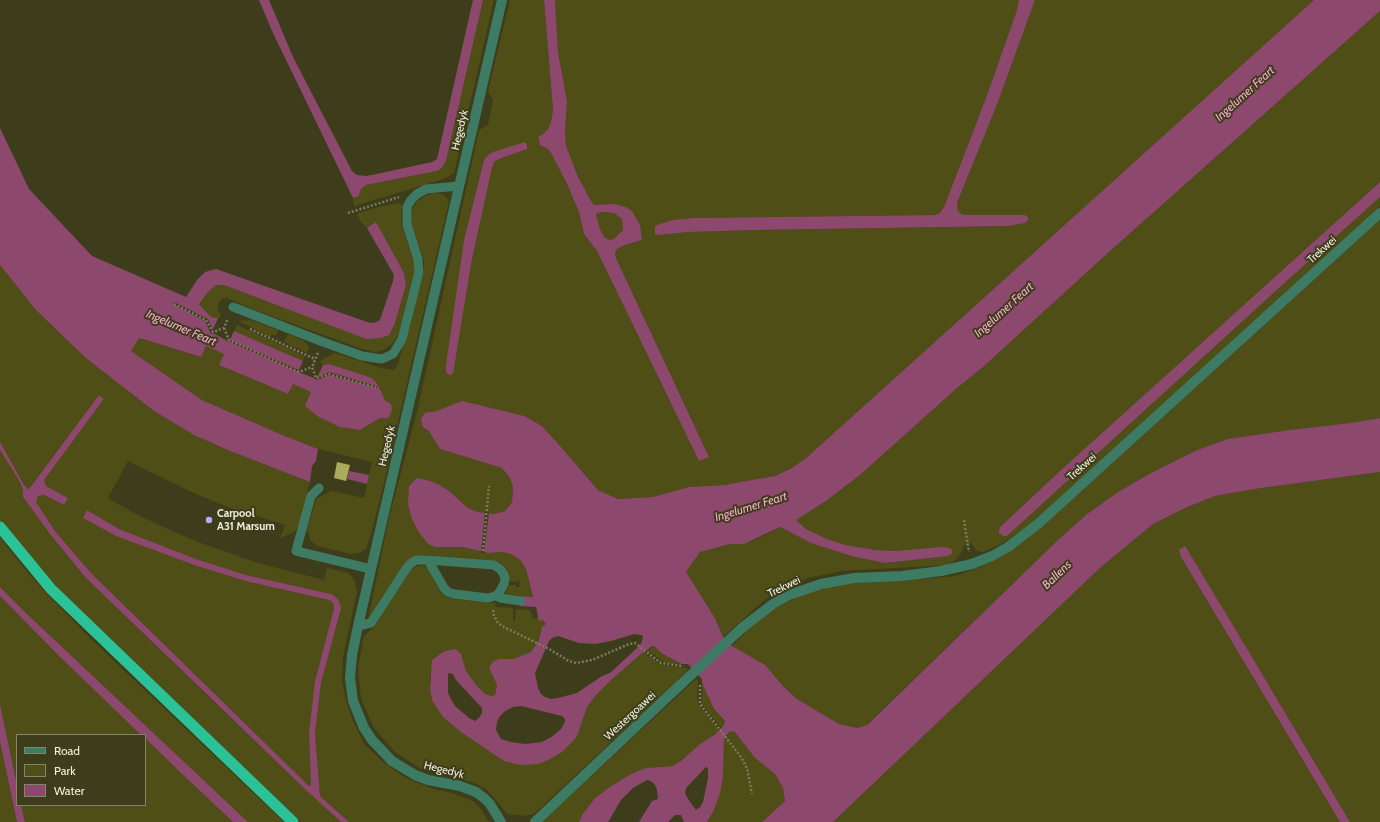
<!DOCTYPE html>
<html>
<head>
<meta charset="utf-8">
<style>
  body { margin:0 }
  #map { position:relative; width:1380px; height:822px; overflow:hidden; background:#3e3d1b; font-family:Cabin,sans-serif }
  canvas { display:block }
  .legend { position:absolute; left:16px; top:734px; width:130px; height:72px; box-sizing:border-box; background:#3e3d1b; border:1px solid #858468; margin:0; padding:5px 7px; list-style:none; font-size:12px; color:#efefdc }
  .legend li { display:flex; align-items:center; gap:8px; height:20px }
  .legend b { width:20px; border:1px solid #858468 }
</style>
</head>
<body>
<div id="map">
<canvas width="1380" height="822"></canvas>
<ul class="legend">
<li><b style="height:5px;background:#3d7b65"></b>Road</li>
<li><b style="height:11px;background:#4f4e16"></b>Park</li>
<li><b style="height:11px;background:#8d486d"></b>Water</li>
</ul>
</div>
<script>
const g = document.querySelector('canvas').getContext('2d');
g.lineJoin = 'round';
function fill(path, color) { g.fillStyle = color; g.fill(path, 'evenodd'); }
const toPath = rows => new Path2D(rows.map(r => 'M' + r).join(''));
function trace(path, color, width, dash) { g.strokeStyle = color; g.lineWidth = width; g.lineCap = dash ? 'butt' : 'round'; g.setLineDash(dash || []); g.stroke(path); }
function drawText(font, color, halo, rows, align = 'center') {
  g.font = font + ' Cabin,sans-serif'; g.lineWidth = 4; g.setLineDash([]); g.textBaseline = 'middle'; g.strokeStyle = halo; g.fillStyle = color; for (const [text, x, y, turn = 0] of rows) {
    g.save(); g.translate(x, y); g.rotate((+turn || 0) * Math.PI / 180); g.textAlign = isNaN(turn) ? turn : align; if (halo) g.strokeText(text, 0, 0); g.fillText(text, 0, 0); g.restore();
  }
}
const green = toPath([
  [483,0,494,0,454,173,444,179,354,206,353,198,359,196,361,189,366,185,437,171,442,168,446,161],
  [510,0,544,0,553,110,551,122,548,129,543,134,538,137,540,145,548,149,551,153,567,184,579,212,584,234,597,251,699,461,709,457,616,258,615,253,617,249,623,246,641,241,626,207,615,204,594,206,591,201,577,177,566,146,565,130,567,101,558,52,555,0,1019,0,1017,10,986,98,944,207,940,213,935,215,693,218,658,235,689,232,756,230,1008,226,1025,215,964,215,960,213,957,210,957,203,998,102,1035,0,1314,0,805,459,790,469,775,476,757,479,724,485,689,487,653,497,618,499,598,490,561,447,542,426,429,412,424,428,428,430,440,449,502,468,510,478,513,488,512,502,505,511,494,514,478,512,468,508,449,491,430,481,435,547,463,547,488,553,502,552,511,554,520,560,526,569,533,597,505,594,509,585,516,585,516,587,519,587,520,581,517,580,517,582,509,581,507,571,503,565,496,561,430,555,415,556,407,561,369,619,368,619,389,518,418,408,479,130,488,125,493,100,488,91],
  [527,149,499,159,494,162,492,168,471,264,459,277,464,240,484,160],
  [1380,11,1380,182,1061,470,1000,527,999,530,1007,536,1279,288,1380,197,1380,206,1045,511,1025,528,1001,544,983,552,977,551,971,543,963,546,963,550,956,560,947,565,842,571,808,578,770,595,723,637,715,618,686,572,700,552,730,544,744,544,759,538,780,527,811,543,851,556,885,563,948,556,952,554,876,550,845,545,827,539,806,529,796,520,826,501,860,475,957,388,983,367,1109,252],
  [434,193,437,193,444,195,449,201,384,483,371,534,366,549,359,553,352,554,317,546,311,541,307,530,316,499,331,491,364,498,372,462,318,449,280,434,202,400,131,351,138,338,200,357,206,346,224,354,219,365,288,394,293,384,311,392,360,430,380,418,388,401,385,400,378,385,361,375,330,364,323,365,320,363,321,360,335,353,381,368,394,370,398,364,424,271,424,260,411,225,412,210,417,202,425,196],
  [399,203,401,204,402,206,401,215,402,227,414,261,415,272,398,336,392,344,384,350,375,352,362,349,255,310,227,298,221,299,218,304,218,309,221,317,218,318,211,317,199,304,208,292,216,285,224,285,366,339,395,323,406,285,404,273,376,223,367,228,361,222,357,214,378,207],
  [604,212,614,213,622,219,623,230,615,238,611,240,607,239,604,237,600,229,596,215,597,213],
  [1380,220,1380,418,1195,451,1151,473,1118,492,1087,514,1059,539,866,725,857,728,839,724,797,699,783,686,732,646,746,632,746,630,771,611,803,594,832,586,854,583,936,578,954,576,976,569,997,559,1027,539,1043,526],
  [0,265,36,310,69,342,87,359,154,411,194,435,230,451,310,482,298,527,294,532,280,538,285,525,228,507,198,495,128,461,108,498,134,513,168,529,198,542,258,563,324,580,327,568,349,573,355,581,357,592,343,657,342,680,346,701,353,721,364,744,382,761,406,778,433,789,452,793,473,801,481,809,489,822,349,822,320,796,315,733,321,683,338,599,331,594,246,575,196,559,119,529,87,510,83,518,116,536,194,565,245,581,329,600,333,603,334,608,315,681,311,785,309,786,91,573,55,531,36,502,38,496,44,495,64,505,68,498,46,486,44,480,104,399,99,395,29,489,27,488,8,458,0,442],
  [251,320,278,330,276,336,272,334,271,337,238,321],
  [237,325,305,356,303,361,234,331],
  [288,334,304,341,307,345,309,348,307,353,284,342],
  [0,450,20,482,24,490,23,497,50,534,86,578,217,705,341,822,301,822,55,586,19,545,0,521],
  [1380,472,1380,822,1350,822,1252,657,1181,557,1340,822,833,822,1101,567,1153,524,1185,508,1215,496,1261,488],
  [0,537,22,566,46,593,91,639,284,822,248,822,26,613,0,587],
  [423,565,429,569,440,592,446,597,453,599,495,603,496,607,513,608,513,621,515,621,516,609,530,610,533,619,539,617,544,620,546,624,541,631,535,646,531,652,513,659,498,659,490,666,490,670,497,685,495,695,491,696,485,694,476,685,466,671,463,661,430,675,430,689,432,700,521,765,581,721,587,707,596,695,610,681,644,652,661,665,686,668,688,670,535,813,524,816,507,814,500,805,486,789,472,782,421,769,395,752,374,728,361,699,358,668,364,636,374,627,410,571,415,567],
  [0,596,59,656,141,735,17,735,17,785,0,704],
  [655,646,663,654,682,664,666,663,647,650],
  [696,679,698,681,697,698,699,705,719,730,714,735,700,744,681,761,672,766,646,768,633,773,611,786,595,798,582,815,579,822,542,822],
  [702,683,714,709,725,721,721,728,702,704],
  [731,731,734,731,755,758,775,774,783,788,785,801,762,822,707,822,714,810,720,794,723,777,724,738,729,732],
  [145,738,233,822,25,822,21,805,145,805],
  [0,742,17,822,0,822]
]);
const water = toPath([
  [259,0,269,0,293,57,352,171,357,175,367,176,432,162,437,159,473,0,483,0,446,161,442,168,437,171,366,185,361,189,359,196,353,198,272,31],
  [544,0,555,0,558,52,567,101,565,130,566,146,578,177,591,201,594,205,615,204,626,207,632,211,640,225,642,240,623,246,617,249,615,253,616,258,709,457,699,461,597,251,584,234,579,212,567,184,551,153,548,149,540,145,538,137,543,134,548,129,551,122,553,110],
  [604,212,614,213,622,219,623,230,615,238,611,240,607,239,604,237,600,229,596,215,597,213],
  [1019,0,1035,0,998,102,957,203,957,209,960,213,964,215,1025,215,1028,217,1028,220,1025,223,1008,226,756,230,689,232,658,235,655,234,655,227,657,225,673,220,693,218,935,215,940,213,944,207,986,98,1017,10],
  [1314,0,1380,0,1380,11,1109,252,983,367,957,388,860,475,826,501,796,520,806,529,827,539,845,545,876,550,896,551,941,547,949,548,952,550,952,554,948,556,885,563,851,556,811,543,780,527,744,544,730,544,700,552,686,572,715,618,723,637,732,646,765,665,783,686,797,699,839,724,857,728,867,725,1059,539,1087,514,1118,492,1151,473,1195,451,1228,439,1290,430,1351,423,1380,418,1380,472,1261,488,1215,496,1185,508,1153,524,1101,567,833,822,762,822,785,801,783,788,775,774,755,758,734,731,729,732,724,738,723,777,720,794,714,810,707,822,684,822,681,815,675,815,668,822,639,822,652,801,658,799,657,790,655,785,651,781,647,780,633,788,621,800,608,822,579,822,582,815,595,798,611,786,633,773,646,768,672,766,681,761,700,744,714,735,723,726,725,721,714,709,702,683,702,679,699,676,688,664,682,664,663,654,654,646,651,647,640,655,610,681,596,695,587,707,577,736,574,740,562,752,548,760,538,764,521,765,504,761,461,732,443,717,432,700,430,689,432,660,436,657,443,652,454,649,457,650,461,654,466,671,476,685,485,694,491,696,495,695,497,685,490,670,490,666,493,662,498,659,513,659,531,652,535,646,539,639,542,627,546,624,543,620,539,621,536,607,520,606,521,596,533,597,526,569,520,560,511,554,502,552,488,553,463,547,435,547,428,544,418,531,412,519,408,504,409,486,417,478,430,481,438,484,449,491,468,508,478,512,494,514,505,511,512,502,513,488,510,478,502,468,440,449,428,430,424,428,422,425,421,419,425,413,429,412,434,412,462,401,524,416,542,426,561,447,598,490,618,499,653,497,689,487,724,485,757,479,775,476,790,469,805,459],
  [634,634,641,635,643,636,642,642,637,648,610,673,602,676,577,693,558,698,551,699,545,697,541,694,538,688,535,673,549,641,552,638,558,636,579,643,595,644,611,641],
  [449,673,453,674,456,680,482,708,482,713,479,718,475,721,469,718,455,706,451,699,448,693,448,674],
  [521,706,562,716,565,719,565,722,561,729,553,736,542,742,525,744,511,742,501,739,496,730,497,722,500,716,505,711,513,707],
  [706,767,708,768,708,778,703,802,700,807,696,810,688,799,685,793,686,788],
  [0,128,29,189,92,256,186,297,197,280,205,272,216,269,367,322,374,323,380,320,393,281,394,275,367,228,376,222,404,273,406,285,395,323,389,335,380,338,366,339,224,285,216,285,208,292,199,304,211,317,218,318,211,334,215,334,229,342,234,331,303,361,298,372,314,378,316,380,323,365,329,364,372,378,378,385,385,400,391,404,392,409,390,415,388,418,380,418,360,430,340,427,317,416,305,406,311,392,295,385,293,384,288,394,219,365,224,354,206,346,201,357,139,338,131,351,202,400,280,434,318,449,316,461,312,466,310,482,230,451,194,435,154,411,87,359,69,342,36,310,0,265],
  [525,142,527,145,527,149,499,159,494,162,492,168,471,264,453,374,449,375,446,372,446,365,464,240,484,160,487,156,493,152],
  [1380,182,1380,197,1279,288,1007,536,1003,536,999,533,999,530,1000,527,1061,470],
  [99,395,104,399,44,480,46,486,68,498,64,505,44,495,38,496,36,502,55,531,91,573,309,786,311,785,309,733,315,681,334,608,333,603,329,600,245,581,194,565,116,536,83,518,87,510,119,529,196,559,246,575,331,594,338,599,341,608,321,683,315,733,320,796,349,822,341,822,306,790,86,578,50,534,23,497,23,490,20,482,0,450,0,442,23,483,27,488,29,489],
  [349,471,369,475,367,484,347,479],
  [1185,546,1252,657,1350,822,1340,822,1181,557,1179,550],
  [0,587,26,613,248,822,233,822,179,771,145,738,145,735,141,735,59,656,0,596],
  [0,704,17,785,17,805,21,805,25,822,17,822,0,742]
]);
const pier = toPath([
  [174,302,208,319,213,330,211,334,205,321,173,304],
  [230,340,299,370,298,372,230,342],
  [329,372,377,386,377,388,329,375,317,380,318,377],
  [485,511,489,512,484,553,481,553]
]);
const building = toPath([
  [337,462,350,465,346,481,334,478]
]);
const path = toPath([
  [348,213,399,197],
  [174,304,206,320,213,332,224,328,228,318],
  [224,328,229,340,299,372,312,367],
  [250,329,315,359],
  [318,353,312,367,316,378,329,374,376,387],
  [964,520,969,552],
  [483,551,489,486],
  [493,610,494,616,498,623,502,626,549,649,569,661,576,663,592,660,629,644,635,643,661,663,682,666],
  [700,685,700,704,741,757,747,768,752,794]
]);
const service = toPath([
  [233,307,323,342,362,356,382,359,393,354,402,339,419,272,418,259,407,225,407,207,411,200,417,194,426,189,459,186],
  [319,488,311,496,296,551,371,569],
  [497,595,500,598,521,601],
  [358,626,371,623,406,569,410,564,416,560,428,560,444,588,448,592,454,594,488,598,495,596,499,593,504,584,505,578,503,573,500,569,494,565,428,560]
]);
const minor = toPath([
  [743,627,773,604,789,595,821,584,854,578,902,576,941,571,972,564,992,556,1008,547,1039,523,1380,213],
  [501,822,490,804,484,798,476,792,460,786,428,780,415,775,392,761,372,740,364,728,353,701,350,678,352,655,358,626,502,0],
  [535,822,679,686]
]);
const trunk = toPath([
  [0,527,51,589,293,822]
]);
const minorBridge = toPath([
  [679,686,743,627]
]);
const markers = [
  [209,520,4,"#b4acf9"]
];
const streetNames = [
  ["Hegedyk",460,130,-77],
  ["Trekwei",1322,250,-42],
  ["Hegedyk",387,446,-77],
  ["Trekwei",1082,467,-42],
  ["Trekwei",784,587,-26],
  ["Westergoawei",630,716,-43],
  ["Hegedyk",444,770,14]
];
const poiNames = [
  ["Carpool",217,514],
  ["A31 Marsum",217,527]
];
const waterNames = [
  ["Ingelumer Feart",1245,94,-42],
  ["Ingelumer Feart",1004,310,-42],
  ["Ingelumer Feart",181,328,23],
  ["Ingelumer Feart",751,507,-17],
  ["Ballens",1057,575,-44]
];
fill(green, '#4f4e16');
fill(water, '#8d486d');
fill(pier, '#3e3d1b');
fill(building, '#acab5a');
trace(path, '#7c7b5f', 2.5, [2, 2]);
trace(service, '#3d7b65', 9);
trace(minor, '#3d7b65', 10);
trace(trunk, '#2ac296', 11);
trace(minorBridge, '#3d7b65', 10);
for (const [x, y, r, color] of markers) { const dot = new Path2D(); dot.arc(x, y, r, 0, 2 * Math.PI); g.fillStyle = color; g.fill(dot); trace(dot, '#3e3d1b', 1.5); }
drawText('11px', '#efefdc', '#3e3d1b', streetNames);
drawText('bold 11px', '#efefdc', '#3e3d1b', poiNames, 'left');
drawText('italic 12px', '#faaad2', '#3e3d1b', waterNames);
</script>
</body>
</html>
